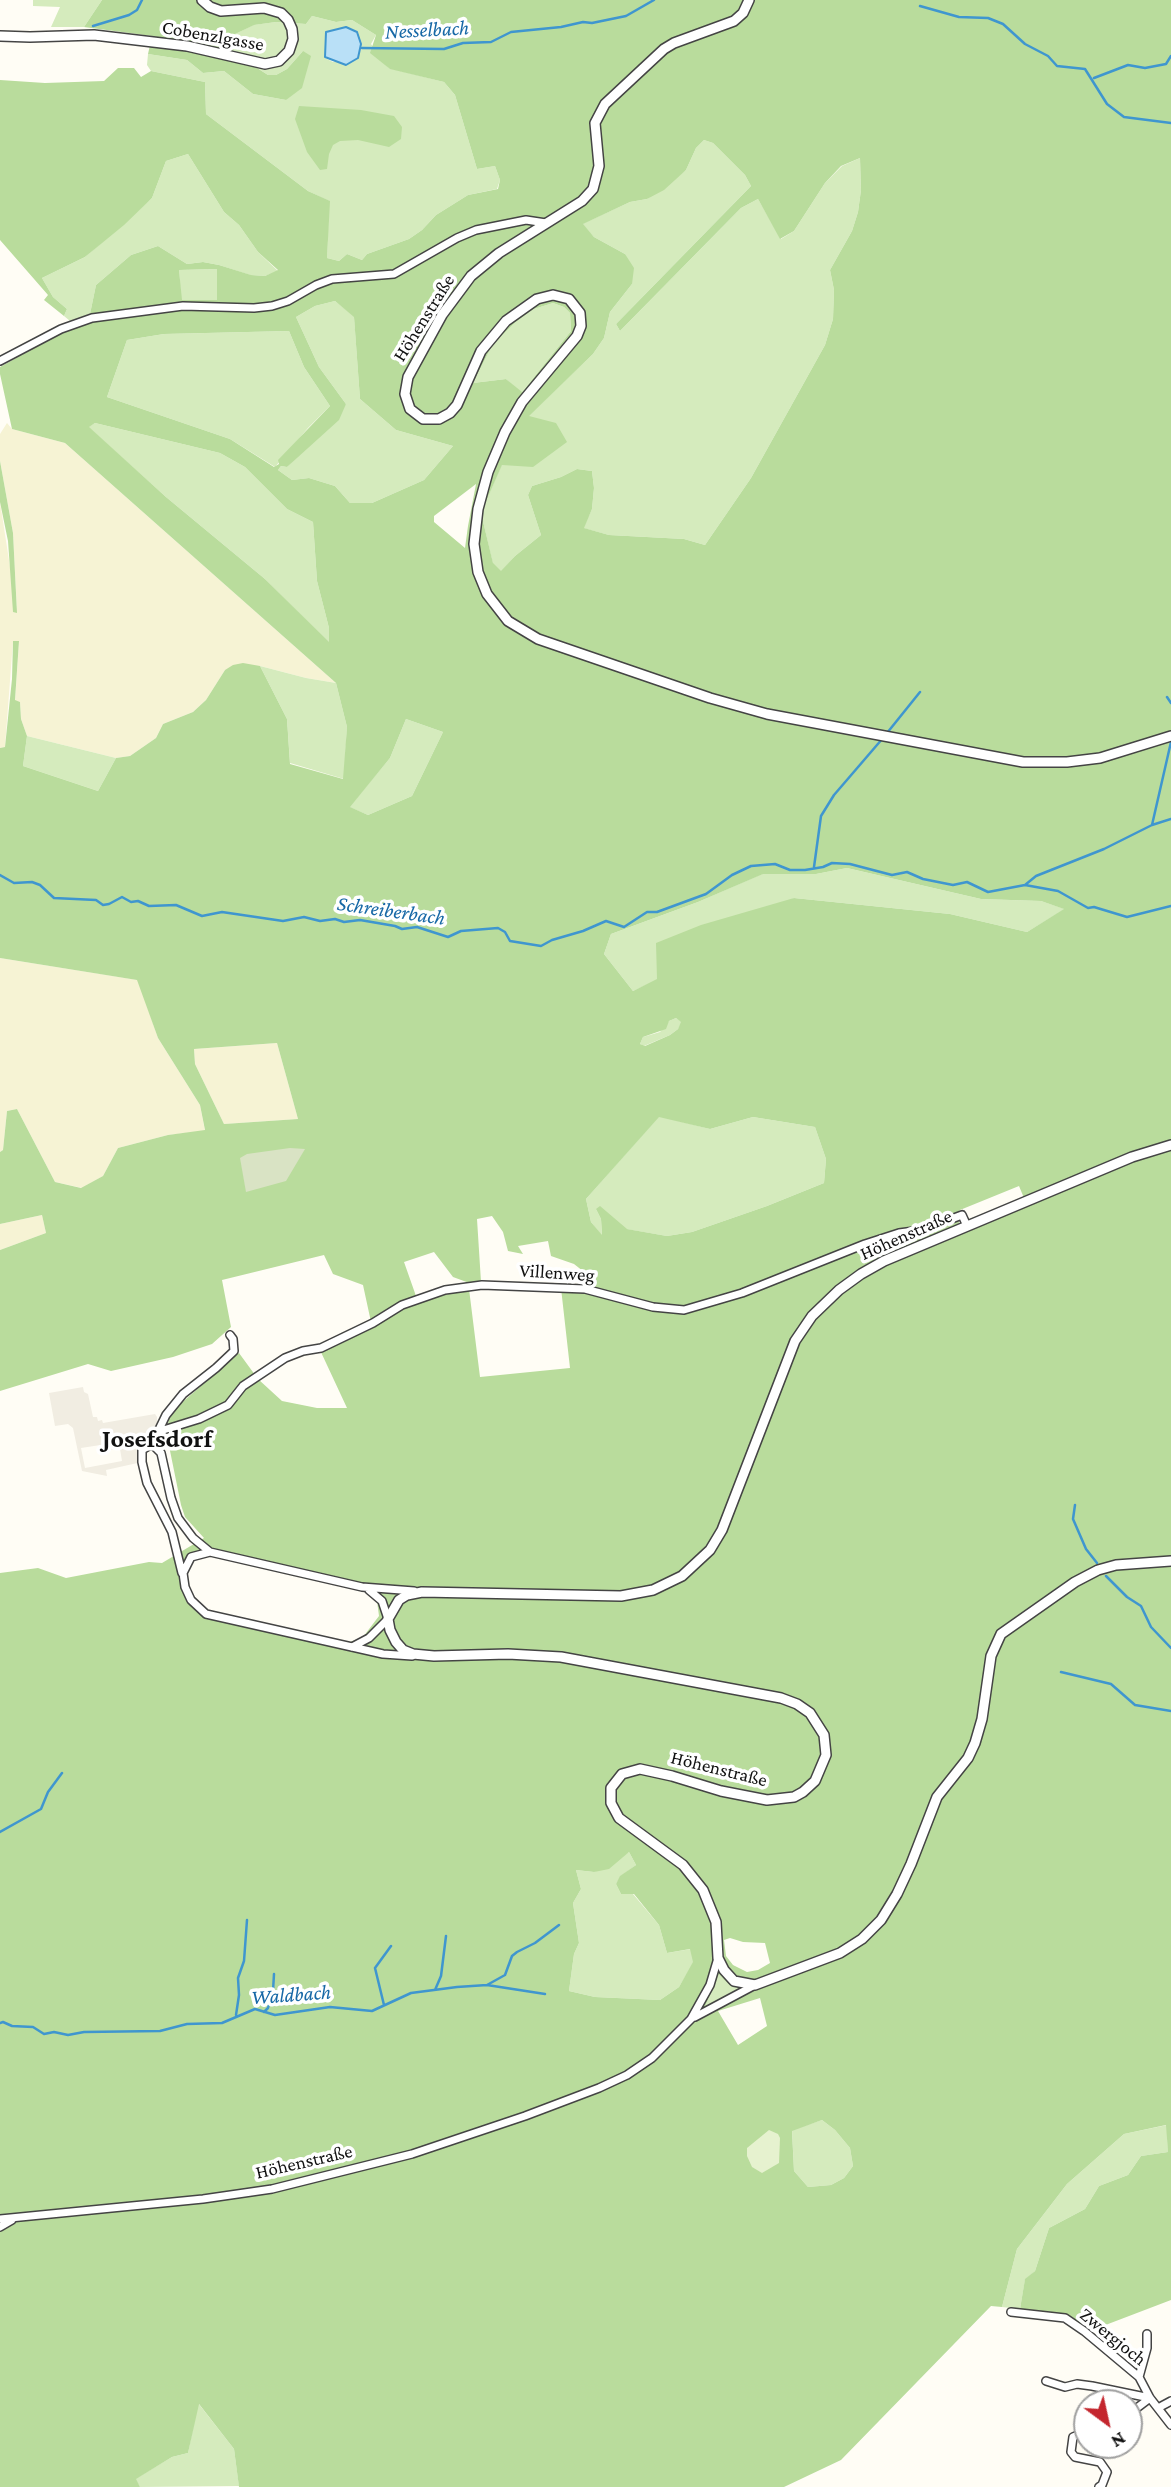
<!DOCTYPE html>
<html>
<head>
<meta charset="utf-8">
<style>
  body { margin:0 }
  #map { position:relative; width:1171px; height:2487px; overflow:hidden; background:#fffdf5; font-family:"Crimson Pro",serif }
  canvas { display:block }
  .north { position:absolute; left:1073px; top:2389px; width:70px; height:70px; box-sizing:border-box; background:#fff; border:2px solid #a0a0a0; border-radius:50%; rotate:147deg; font-size:19px; font-weight:700; line-height:28px; text-align:center; color:#111 }
  .north::after { content:''; display:block; margin:auto; width:24px; height:32px; background:#c4262e; clip-path:polygon(50% 0,100% 100%,50% 72%,0 100%) }
</style>
</head>
<body>
<div id="map">
<canvas width="1171" height="2487"></canvas>
<div class="north">N</div>
</div>
<script>
const g = document.querySelector('canvas').getContext('2d');
g.lineJoin = 'round';
function fill(path, color) { g.fillStyle = color; g.fill(path, 'evenodd'); }
const toPath = rows => new Path2D(rows.map(r => 'M' + r).join(''));
function trace(path, color, width, dash) { g.strokeStyle = color; g.lineWidth = width; g.lineCap = dash ? 'butt' : 'round'; g.setLineDash(dash || []); g.stroke(path); }
function drawText(font, color, halo, rows, align = 'center') {
  g.font = font + ' "Crimson Pro",serif'; g.lineWidth = 7; g.setLineDash([]); g.textBaseline = 'middle'; g.strokeStyle = halo; g.fillStyle = color; for (const [text, x, y, turn = 0] of rows) {
    g.save(); g.translate(x, y); g.rotate((+turn || 0) * Math.PI / 180); g.textAlign = isNaN(turn) ? turn : align; if (halo) g.strokeText(text, 0, 0); g.fillText(text, 0, 0); g.restore();
  }
}
const farmland = toPath([
  [7,423,12,429,65,443,336,683,306,678,260,666,225,670,206,700,193,712,163,724,156,738,130,756,116,758,27,736,21,719,20,702,15,701,19,642,13,641,5,747,0,748,0,502,17,612,13,533,0,461,0,434],
  [0,958,138,980,158,1038,200,1105,205,1131,168,1135,118,1148,103,1176,82,1188,55,1182,17,1109,7,1111,3,1150,0,1152],
  [277,1043,298,1119,224,1124,195,1064,194,1049],
  [42,1215,46,1233,0,1250,0,1224]
]);
const green = toPath([
  [33,0,102,0,84,27,51,27,60,7,33,6],
  [312,16,336,22,352,20,376,35,371,44,389,68,444,82,455,95,477,169,495,166,500,180,497,189,468,195,436,215,422,230,409,239,367,254,362,260,347,254,339,261,327,258,329,201,308,191,206,114,205,82,151,71,147,65,148,54,187,60,203,73,224,71,253,94,286,100,303,51,287,69,276,75,268,75,225,47,233,35,253,25,276,22,306,24],
  [340,28,361,44,361,48,358,58,333,62,325,58,326,32],
  [704,140,713,143,745,175,751,186,616,324,620,331,741,208,758,199,781,239,794,231,825,183,842,166,860,158,861,190,858,212,852,231,830,270,834,290,833,319,825,345,751,478,705,545,684,539,609,535,583,528,592,509,594,488,592,471,577,469,561,477,532,486,528,495,541,535,515,556,501,572,493,564,481,513,502,464,528,416,593,354,604,338,610,312,632,284,625,254,594,237,582,224,630,202,647,199,686,170,696,148],
  [188,154,224,212,239,225,258,252,278,271,265,276,250,275,219,265,203,262,187,264,158,246,131,255,96,285,90,314,70,321,64,316,67,309,53,297,42,278,85,257,152,198,166,161],
  [217,269,217,300,181,300,179,270],
  [335,301,354,316,360,399,396,430,453,446,424,480,372,503,350,503,335,486,309,478,292,480,278,470,281,466,287,467,346,404,319,367,296,317,315,306],
  [553,303,564,307,570,313,571,331,521,393,506,379,473,383,493,344,516,322,534,309],
  [289,331,304,367,330,406,308,428,275,467,230,439,107,397,127,340,164,334],
  [95,423,220,453,245,467,287,509,313,522,317,581,329,628,329,643,265,579,166,497,88,427],
  [260,666,306,678,336,683,347,727,344,779,290,763,287,719],
  [406,719,443,732,412,796,368,815,349,807,390,758],
  [27,736,116,758,98,791,23,766],
  [847,868,981,899,1041,901,1065,909,1027,932,950,914,794,898,657,980,633,991,604,954,611,934,698,902,762,874,816,874],
  [676,1018,682,1022,678,1029,670,1035,644,1046,640,1044,643,1037,660,1032,669,1021],
  [659,1116,710,1129,753,1117,815,1127,826,1159,824,1183,767,1206,692,1232,667,1236,626,1229,596,1209,601,1219,602,1236,591,1222,586,1199],
  [629,1852,636,1865,621,1876,616,1884,621,1894,633,1894,659,1925,667,1953,691,1949,694,1962,679,1987,660,2000,595,1997,569,1991,574,1954,579,1943,573,1903,581,1889,576,1870,594,1872],
  [719,1973,728,1984,740,1989,704,2009],
  [822,2120,835,2130,850,2148,853,2166,844,2178,831,2185,808,2187,794,2171,792,2130],
  [1167,2125,1168,2152,1141,2156,1128,2175,1099,2186,1085,2209,1049,2228,1035,2271,1025,2280,1020,2309,1002,2307,1017,2249,1067,2184,1124,2134],
  [198,2403,234,2449,239,2486,140,2487,135,2479,172,2457,188,2453]
]);
const forest = toPath([
  [102,0,1171,0,1171,2300,1095,2329,1052,2312,1020,2309,1025,2279,1035,2271,1049,2228,1085,2209,1099,2186,1128,2175,1141,2156,1168,2152,1166,2125,1124,2134,1067,2184,1017,2249,1002,2307,991,2306,841,2460,784,2487,239,2487,234,2449,199,2404,188,2453,172,2457,136,2479,140,2487,0,2487,0,1573,38,1568,66,1578,149,1562,162,1563,204,1538,185,1517,181,1505,166,1431,171,1412,239,1353,258,1379,282,1401,317,1408,347,1408,320,1350,412,1303,469,1289,480,1377,570,1368,561,1288,582,1290,588,1275,574,1264,551,1256,548,1241,518,1246,523,1254,508,1251,503,1232,492,1216,477,1219,481,1282,472,1284,453,1277,434,1252,404,1262,416,1296,382,1312,371,1322,363,1285,333,1274,324,1255,222,1280,231,1327,212,1344,173,1357,111,1371,88,1364,0,1391,0,1250,46,1233,42,1215,0,1224,0,1152,3,1150,7,1111,17,1109,55,1182,81,1188,103,1176,118,1148,168,1135,205,1130,200,1105,158,1038,137,980,0,958,0,748,5,747,12,679,13,641,19,641,15,700,20,702,21,719,27,736,23,766,98,791,116,758,130,756,156,738,163,724,193,712,206,700,225,670,233,665,243,663,260,666,287,719,290,764,343,779,347,727,336,683,65,443,12,429,0,374,0,367,59,334,91,323,90,314,96,285,131,255,158,246,187,264,203,262,219,265,251,275,265,276,278,270,258,252,239,225,224,212,188,154,166,161,152,198,124,225,85,257,42,278,53,297,67,309,64,316,44,300,48,295,0,240,0,80,45,83,104,81,118,68,134,68,141,77,151,71,205,82,206,114,308,191,330,201,327,258,339,261,347,254,362,260,367,254,409,239,422,230,436,215,468,195,498,189,500,180,495,166,477,169,455,95,444,82,390,69,370,53,376,35,352,20,336,22,312,16,306,24,276,22,254,25,233,35,226,48,268,75,276,75,287,69,303,51,311,56,302,88,286,100,253,94,224,71,203,73,187,60,148,54,152,36,84,27],
  [704,140,713,143,745,175,751,186,616,324,620,331,741,208,758,199,780,239,794,231,825,183,841,166,860,158,861,190,858,212,852,231,830,270,834,290,833,319,825,345,751,478,705,545,684,539,609,535,584,528,592,509,594,488,592,471,577,469,561,477,532,486,528,495,541,535,515,556,501,571,493,563,481,513,502,465,533,467,567,442,556,423,529,416,593,354,604,338,610,312,632,284,634,268,625,254,594,237,583,224,630,202,647,199,664,190,686,170,696,148],
  [217,269,217,300,182,300,179,270],
  [335,301,354,317,360,399,396,430,453,446,424,480,372,503,350,503,335,486,309,478,292,480,278,470,281,466,287,467,339,420,346,404,319,367,296,317,315,306],
  [553,303,564,307,570,313,571,331,522,392,506,379,473,383,493,344,516,322,534,309],
  [289,331,304,367,330,406,278,460,279,464,274,467,230,439,107,397,127,340,164,334],
  [95,423,220,453,245,467,287,509,313,522,317,581,329,628,329,642,265,579,166,497,89,427],
  [476,484,468,526,465,548,434,522,434,516],
  [406,719,443,732,412,796,368,815,350,807,390,758],
  [847,868,981,899,1041,901,1064,909,1027,932,950,914,794,898,701,925,656,943,657,979,633,991,604,954,611,934,698,902,763,874,816,874],
  [676,1018,681,1022,678,1029,670,1035,645,1046,640,1044,643,1037,666,1029,669,1021],
  [277,1043,298,1119,224,1124,195,1064,194,1049],
  [659,1117,710,1129,753,1117,815,1127,826,1159,824,1183,767,1206,692,1232,667,1236,627,1229,600,1206,596,1209,601,1219,602,1235,591,1222,586,1199],
  [1019,1186,1024,1198,959,1223,957,1213,960,1210],
  [205,1555,216,1555,363,1590,377,1601,379,1616,363,1637,345,1644,211,1614,201,1608,190,1589,187,1578,190,1562],
  [629,1852,636,1865,620,1876,616,1884,621,1894,634,1894,659,1925,667,1953,690,1949,693,1962,679,1987,660,2000,595,1997,569,1991,574,1954,579,1943,573,1903,581,1889,576,1870,594,1872,609,1869],
  [730,1938,743,1942,765,1943,770,1963,758,1970,747,1972,733,1965,726,1956,724,1940],
  [719,1974,728,1984,740,1989,704,2009],
  [760,1998,767,2026,738,2045,718,2011],
  [822,2120,835,2130,850,2148,853,2166,844,2178,831,2185,808,2187,794,2171,792,2131],
  [299,106,361,110,394,116,402,127,401,139,389,147,358,140,340,141,333,145,329,154,327,169,320,170,307,152,295,119],
  [0,461,13,533,17,613,13,612,8,541,0,502]
]);
const cemetery = toPath([
  [290,1148,305,1149,286,1181,246,1192,240,1158,247,1154]
]);
const pitch = toPath([
  [769,2130,778,2134,780,2138,779,2163,762,2173,752,2167,747,2156,747,2148]
]);
const plaza = toPath([
  [83,1387,84,1392,88,1394,93,1417,97,1417,98,1421,102,1420,103,1423,155,1414,157,1417,157,1432,146,1446,142,1462,106,1470,107,1476,82,1471,73,1428,68,1424,55,1426,49,1393],
  [107,1444,108,1450,120,1449,122,1461,85,1468,81,1448]
]);
const water = toPath([
  [346,27,357,32,361,44,358,58,346,65,325,57,326,32,346,27]
]);
const stream = toPath([
  [920,6,959,17,988,18,1003,24,1025,44,1048,56,1057,66,1085,69,1107,104,1124,117,1171,123],
  [93,26,129,15,137,10,142,0],
  [362,48,444,49,463,43,491,42,511,32,561,27,583,22,592,23,626,16,654,0],
  [1094,78,1128,65,1145,68,1166,64,1171,56],
  [1167,697,1171,703],
  [887,733,920,692],
  [1152,825,1171,742],
  [814,867,821,816,834,795,883,738],
  [0,875,14,883,32,882,40,885,54,898,96,900,103,905,109,904,122,897,131,902,138,901,149,906,176,905,202,916,222,912,283,921,304,917,320,921,335,919,344,922,360,920,395,926,402,929,417,927,448,937,461,931,498,928,505,932,510,941,541,946,552,940,583,931,606,921,624,927,647,912,657,912,706,894,732,875,751,866,775,864,790,870,805,870,823,867,832,863,850,864,892,875,907,872,923,879,953,885,967,882,988,892,1025,885,1058,891,1088,908,1094,907,1127,917,1171,906],
  [1025,885,1036,876,1104,849,1152,825,1171,819],
  [1075,1505,1073,1519,1086,1549,1097,1563],
  [1106,1576,1127,1597,1141,1606,1151,1627,1171,1648],
  [1061,1672,1111,1684,1135,1705,1171,1711],
  [0,1832,41,1809,48,1792,62,1773],
  [487,1985,545,1994],
  [435,1990,441,1976,446,1936],
  [384,2005,375,1968,391,1946],
  [264,2012,268,2008,273,1991,274,1974],
  [236,2015,239,1995,238,1978,244,1961,247,1920],
  [0,2023,3,2022,12,2026,33,2027,44,2034,54,2032,68,2035,84,2032,160,2031,187,2024,222,2023,255,2009,275,2015,330,2007,372,2011,411,1993,457,1987,487,1985,505,1975,512,1956,517,1952,535,1943,559,1925]
]);
const minor = toPath([
  [0,361,61,329,92,318,183,306,254,308,272,306,288,301,316,285,332,279,394,274,457,238,476,230,526,220,546,223],
  [157,1432,199,1419,228,1405,243,1386,285,1358,303,1351,321,1348,373,1323,402,1305,445,1290,482,1285,585,1289,653,1307,684,1310,742,1293,865,1244,899,1233,922,1230,962,1215,967,1226],
  [152,1444,142,1450,142,1462,147,1483,172,1532,182,1573],
  [152,1444,166,1415,183,1394,216,1368,234,1351,233,1339,230,1335],
  [152,1444,161,1453,171,1498,178,1518,193,1538,210,1552],
  [352,1647,369,1638,388,1619,382,1601,369,1590],
  [412,1656,383,1654,206,1614,191,1600,185,1587,183,1573,191,1557,210,1552,362,1587,414,1591],
  [695,2017,755,1985],
  [0,2219,203,2199,272,2189,412,2154,525,2116,599,2088,627,2075,652,2058,691,2019,710,1985,718,1958],
  [0,2227,12,2220],
  [1011,2312,1065,2318,1084,2331,1139,2377,1150,2398,1171,2425],
  [1139,2377,1147,2348,1147,2334],
  [1046,2381,1065,2387,1077,2384,1092,2386,1150,2398],
  [1158,2408,1171,2401],
  [1129,2414,1150,2398],
  [1087,2431,1073,2437,1071,2452,1075,2457,1100,2462,1107,2472,1102,2485,1099,2487]
]);
const tertiary = toPath([
  [749,0,743,13,734,21,674,43,664,49,605,104,595,123,599,166,593,189,582,201,499,253,471,276,442,315,408,377,405,394,410,409,423,419,439,419,450,413,457,405,481,351,506,321,537,299,553,295,569,299,580,313,581,326,577,336,522,402,505,432,488,472,478,509,474,544,478,572,487,594,508,621,538,639,710,698,767,714,1023,762,1067,762,1100,758,1171,736],
  [0,36,30,37,94,35,187,46,265,64,279,61,289,51,293,39,292,29,288,20,281,13,264,8,221,11,210,7,202,0],
  [1171,1145,1132,1157,884,1261,861,1274,839,1290,812,1316,795,1341,722,1530,710,1550,682,1576,653,1590,621,1596,422,1592,407,1595,399,1600,388,1619,390,1630,396,1642,403,1650,413,1654,434,1656,508,1654,561,1657,781,1698,797,1704,810,1713,824,1735,826,1755,815,1781,803,1792,794,1797,767,1800,721,1791,672,1776,640,1769,622,1774,611,1788,611,1803,619,1818,683,1865,703,1890,716,1922,718,1958,724,1970,734,1981,755,1985,840,1953,862,1939,881,1920,897,1894,911,1864,937,1797,968,1758,975,1743,982,1719,991,1656,1001,1634,1075,1582,1098,1570,1116,1565,1171,1561]
]);
const streetNames = [
  ["Cobenzlgasse",213,36,10],
  ["Höhenstraße",424,318,-58],
  ["Höhenstraße",906,1235,-24],
  ["Villenweg",557,1273,4],
  ["Höhenstraße",719,1769,14],
  ["Höhenstraße",304,2162,-13],
  ["Zwergjoch",1113,2337,39]
];
const waterNames = [
  ["Nesselbach",427,30,-3],
  ["Schreiberbach",391,911,8],
  ["Waldbach",291,1995,-4]
];
const districtNames = [
  ["Josefsdorf",157,1439]
];
fill(farmland, '#f6f3d4');
fill(green, '#d5ebbd');
fill(forest, '#b9dc9c');
fill(cemetery, '#d9e3c4');
fill(pitch, '#e6f2cf');
fill(plaza, '#f1ede2');
fill(water, '#b9e0f7');
trace(water, '#3f96cf', 2);
trace(stream, '#3f96cf', 2.5);
trace(minor, '#444', 10);
trace(tertiary, '#444', 12);
trace(minor, '#fff', 7);
trace(tertiary, '#fff', 9);
drawText('19px', '#111', '#fff', streetNames);
drawText('italic 21px', '#1768a6', '#fff', waterNames);
drawText('bold 26px', '#111', '#fff', districtNames);
</script>
</body>
</html>
